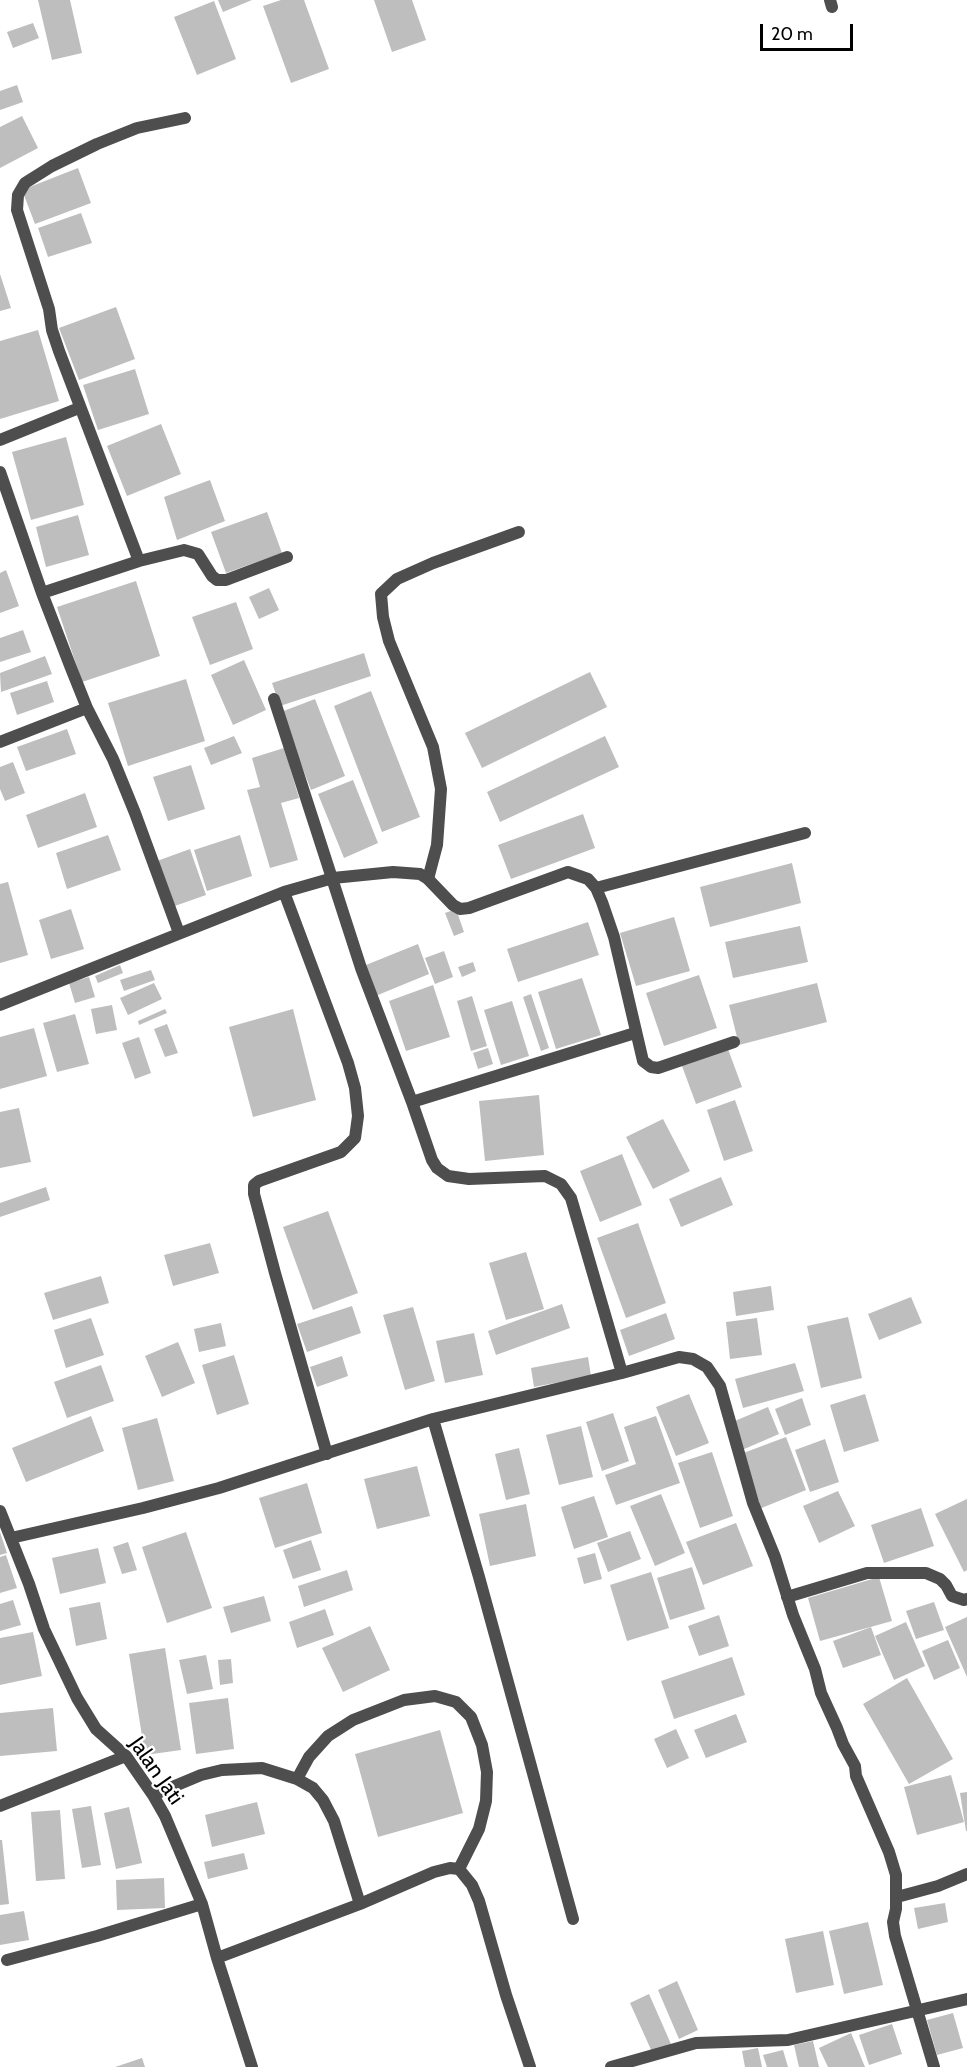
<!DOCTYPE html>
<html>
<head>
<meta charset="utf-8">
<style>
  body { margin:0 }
  #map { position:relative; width:967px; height:2067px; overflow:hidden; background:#fff; font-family:Cabin,sans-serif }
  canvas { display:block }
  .scale { position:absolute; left:760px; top:24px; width:93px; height:27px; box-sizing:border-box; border:3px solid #000; border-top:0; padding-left:8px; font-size:18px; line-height:21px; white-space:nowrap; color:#000; -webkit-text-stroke:4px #fff; paint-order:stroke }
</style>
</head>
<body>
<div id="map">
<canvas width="967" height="2067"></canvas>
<div class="scale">20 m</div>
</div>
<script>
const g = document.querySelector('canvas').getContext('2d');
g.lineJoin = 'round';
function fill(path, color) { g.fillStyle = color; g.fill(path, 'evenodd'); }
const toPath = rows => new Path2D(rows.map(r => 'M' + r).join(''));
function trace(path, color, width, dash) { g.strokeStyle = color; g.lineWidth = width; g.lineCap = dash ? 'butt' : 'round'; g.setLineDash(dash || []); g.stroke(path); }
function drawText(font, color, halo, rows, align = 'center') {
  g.font = font + ' Cabin,sans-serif'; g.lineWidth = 4.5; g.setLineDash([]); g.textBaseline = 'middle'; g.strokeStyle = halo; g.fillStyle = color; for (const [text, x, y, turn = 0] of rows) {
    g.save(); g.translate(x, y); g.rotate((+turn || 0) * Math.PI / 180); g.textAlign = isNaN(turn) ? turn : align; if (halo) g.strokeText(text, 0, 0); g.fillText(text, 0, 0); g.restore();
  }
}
const building = toPath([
  [38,0,70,0,82,53,52,60],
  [218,0,252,0,223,12],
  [281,0,304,0,329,69,291,83,263,6],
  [374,0,412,0,426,40,392,52],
  [214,1,236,59,197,75,174,17],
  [33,23,39,38,13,48,7,32],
  [17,85,23,102,0,110,0,91],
  [22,116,38,148,0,168,0,127],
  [78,168,91,203,35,224,22,190],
  [81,213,92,243,48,257,38,228],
  [0,274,11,308,0,311],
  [116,307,135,359,79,380,59,328],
  [38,330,59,401,0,419,0,341],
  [135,369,149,414,98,430,83,385],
  [161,424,181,474,127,496,107,446],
  [66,437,84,505,31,520,12,452],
  [210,480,225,521,177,540,164,497],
  [267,512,282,553,226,573,211,532],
  [78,515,89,555,46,567,36,527],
  [6,570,19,606,0,613,0,573],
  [136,581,160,656,82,682,57,607],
  [269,588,279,610,259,619,249,597],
  [236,602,253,649,210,665,192,617],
  [23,630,31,652,0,662,0,638],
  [364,653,371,676,280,706,272,683],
  [45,656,52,674,1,692,0,673],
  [244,660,266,710,233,725,211,675],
  [590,672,607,707,482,768,465,733],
  [186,679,205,741,128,766,108,703],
  [47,681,54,702,17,715,10,693],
  [371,691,420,817,382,832,334,706],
  [315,699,345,776,311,790,281,712],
  [67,729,76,754,26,771,17,747],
  [234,736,242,753,211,765,204,748],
  [605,736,619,767,500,822,487,792],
  [284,748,299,798,281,803,298,860,270,868,247,790,260,787,252,758],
  [13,762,25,793,5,801,0,789,0,767],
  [191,765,205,809,168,821,153,777],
  [353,780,378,843,344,858,318,794],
  [85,793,97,827,38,848,26,815],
  [583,814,595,848,511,879,498,845],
  [108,835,121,870,67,889,56,853],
  [240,835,252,876,207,891,194,850],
  [190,849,206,895,172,907,157,861],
  [792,863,801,903,710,927,700,887],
  [8,882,28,955,0,963,0,884],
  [71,909,84,949,51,959,39,920],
  [456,909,464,932,454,936,445,913],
  [674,917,690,971,636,986,620,933],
  [588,922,599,955,518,982,507,949],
  [800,926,808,962,733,978,725,942],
  [418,944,429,974,373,997,361,967],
  [444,951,453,977,435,984,425,958],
  [473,962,476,971,462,977,458,967],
  [120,965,123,973,98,983,95,976],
  [151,970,155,980,124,991,120,980],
  [699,975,717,1028,664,1046,646,993],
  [89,977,95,997,75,1003,69,983],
  [582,978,601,1035,556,1049,538,992],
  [154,983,162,999,128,1015,120,998],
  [817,983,827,1022,739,1045,729,1005],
  [433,985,450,1037,406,1051,389,1001],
  [531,994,549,1048,541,1051,523,997],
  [472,996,487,1046,471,1051,457,1001],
  [512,1001,529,1056,501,1065,484,1010],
  [112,1005,117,1030,96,1034,91,1009],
  [165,1009,167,1013,139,1025,138,1021],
  [293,1009,316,1100,253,1117,229,1027],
  [75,1014,89,1064,57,1072,43,1023],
  [167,1024,178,1053,165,1057,154,1029],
  [34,1028,47,1076,0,1089,0,1037],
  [139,1037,151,1073,135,1079,122,1043],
  [488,1048,493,1064,478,1069,473,1053],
  [728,1049,742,1087,696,1104,682,1066],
  [539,1095,544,1155,485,1161,479,1101],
  [735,1100,753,1151,724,1161,707,1110],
  [19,1108,31,1162,0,1168,0,1112],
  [663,1119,690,1171,653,1189,626,1137],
  [622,1154,642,1205,600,1222,580,1171],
  [721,1177,733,1205,681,1227,669,1199],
  [46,1187,50,1200,0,1217,0,1203],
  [328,1211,358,1293,313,1310,283,1227],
  [638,1223,666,1303,626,1318,597,1238],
  [210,1243,219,1273,173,1286,164,1255],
  [526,1252,544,1309,506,1320,489,1263],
  [101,1276,109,1303,53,1320,44,1293],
  [771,1286,774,1310,736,1316,733,1292],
  [911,1297,922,1323,879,1340,868,1314],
  [562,1304,570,1328,496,1355,488,1331],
  [352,1306,361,1333,307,1352,297,1324],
  [413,1307,435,1381,405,1390,383,1315],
  [666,1313,675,1339,629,1356,620,1330],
  [848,1317,862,1378,821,1388,807,1326],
  [91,1318,104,1355,66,1368,54,1330],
  [757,1318,762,1355,730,1359,726,1322],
  [221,1323,226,1346,199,1352,194,1329],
  [474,1333,483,1375,445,1383,436,1341],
  [178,1342,195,1383,162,1397,145,1356],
  [234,1355,249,1404,217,1415,202,1365],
  [342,1356,348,1376,317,1387,310,1367],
  [588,1357,591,1376,534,1387,531,1368],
  [795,1363,804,1391,743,1408,735,1379],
  [101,1365,114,1401,67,1418,54,1382],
  [689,1394,709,1443,676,1456,656,1407],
  [865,1394,879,1441,844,1452,830,1405],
  [802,1398,811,1425,785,1435,775,1409],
  [768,1407,779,1434,742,1450,730,1423],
  [613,1413,629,1461,602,1471,586,1422],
  [91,1416,104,1451,26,1482,12,1448],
  [656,1416,680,1483,616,1505,605,1475,636,1464,624,1427],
  [157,1418,174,1481,138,1490,122,1428],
  [581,1426,593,1477,559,1485,546,1435],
  [786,1437,806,1490,759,1509,738,1455],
  [825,1439,839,1482,810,1492,795,1450],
  [519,1448,530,1494,506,1500,495,1454],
  [712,1452,733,1516,700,1528,678,1463],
  [417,1466,430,1516,377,1529,364,1479],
  [307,1483,322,1533,275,1548,259,1498],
  [838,1491,855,1526,819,1543,803,1506],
  [661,1494,685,1553,655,1566,630,1506],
  [594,1496,608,1537,574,1549,561,1507],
  [967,1499,967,1570,964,1572,935,1514],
  [526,1504,536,1556,490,1566,479,1514],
  [921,1508,934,1546,884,1563,871,1525],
  [736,1523,753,1566,703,1585,686,1542],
  [630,1531,641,1559,608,1572,597,1543],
  [0,1532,7,1553,0,1555],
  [186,1532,212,1608,167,1623,142,1547],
  [311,1540,321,1570,293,1579,283,1550],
  [128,1542,137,1570,122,1574,113,1547],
  [98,1548,106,1583,60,1594,52,1558],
  [595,1553,602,1579,584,1584,577,1558],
  [6,1555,17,1588,0,1593,0,1557],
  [692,1567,705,1609,670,1620,657,1578],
  [347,1570,353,1590,304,1607,298,1586],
  [651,1572,669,1628,627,1641,610,1585],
  [879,1577,892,1621,820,1641,808,1598],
  [264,1596,271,1621,231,1633,223,1607],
  [13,1600,21,1625,0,1631,0,1604],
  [100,1602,107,1639,76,1646,69,1608],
  [934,1602,944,1630,916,1639,906,1611],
  [325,1609,334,1635,297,1648,289,1622],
  [719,1615,729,1646,699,1656,688,1626],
  [967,1617,967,1677,945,1627],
  [906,1622,925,1666,894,1680,875,1636],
  [370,1626,390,1670,343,1692,322,1648],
  [871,1627,881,1655,843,1668,833,1641],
  [33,1632,42,1676,0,1685,0,1638],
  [948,1640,960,1668,934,1680,922,1651],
  [165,1648,181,1750,145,1755,129,1654],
  [206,1655,213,1689,187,1694,179,1660],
  [732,1657,745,1695,674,1719,661,1681],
  [231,1659,233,1683,220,1685,218,1660],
  [907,1678,953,1759,909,1784,863,1704],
  [228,1698,234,1749,196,1754,189,1703],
  [53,1708,57,1751,0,1756,0,1713],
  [736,1714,747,1742,706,1758,694,1730],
  [676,1729,689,1758,667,1768,654,1739],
  [440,1730,463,1813,378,1837,355,1754],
  [951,1775,964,1822,917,1835,904,1787],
  [967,1792,967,1831,966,1831,960,1793],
  [257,1802,265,1834,212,1847,205,1815],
  [91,1806,101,1865,82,1868,72,1809],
  [129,1807,142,1863,116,1869,104,1813],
  [60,1810,65,1879,36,1881,31,1812],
  [0,1840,2,1840,9,1904,0,1905],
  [244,1853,248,1869,208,1879,204,1862],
  [164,1878,165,1908,117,1910,116,1880],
  [945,1903,948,1922,918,1929,914,1908],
  [24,1911,29,1940,0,1945,0,1915],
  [868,1922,883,1985,844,1994,829,1931],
  [823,1931,834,1985,796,1993,785,1939],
  [677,1981,698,2030,679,2039,658,1990],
  [649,1994,671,2044,652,2052,630,2003],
  [953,2013,963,2048,937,2055,927,2020],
  [892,2024,902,2054,869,2065,859,2035],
  [851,2033,865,2067,828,2067,819,2048],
  [813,2041,819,2067,799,2067,794,2045],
  [758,2048,762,2067,745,2067,742,2051],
  [783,2050,788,2067,767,2067,763,2055],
  [142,2058,145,2067,115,2067]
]);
const lane = toPath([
  [428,879,437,845,441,789,433,747,389,641,383,617,381,594,397,579,433,563,519,532]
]);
const street = toPath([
  [830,0,832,7],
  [0,440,79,408],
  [0,472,42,593,71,668,87,708,113,759,135,813,179,933],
  [139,561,59,351,52,330,49,309,17,210,18,195,25,183,52,166,97,144,137,128,185,118],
  [42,593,139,561,184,550,198,554,212,576,217,580,226,580,287,557],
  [274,699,361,968,412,1102,432,1160,437,1168,448,1176,469,1179,545,1176,561,1184,571,1198,622,1373],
  [0,742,87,708],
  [596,888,805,833],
  [284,892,348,1063,355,1088,358,1116,355,1138,341,1152,259,1181,254,1185,254,1194,275,1273,327,1454],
  [0,1005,284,892,333,878,393,872,420,874,428,879,453,905,460,909,469,908,568,872,588,879,596,888,602,902,614,937,643,1061,651,1067,658,1068,734,1042],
  [412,1102,635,1033],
  [433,1419,479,1577,573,1919],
  [0,1511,29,1584,44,1629,77,1698,96,1729,126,1756,153,1795,165,1816,202,1904,217,1958,252,2067],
  [11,1538,143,1508,219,1488,433,1419,622,1373,679,1357,693,1359,707,1367,720,1386,753,1503,775,1557,793,1615,815,1669,821,1693,837,1728,843,1744,855,1766,856,1776,889,1852,896,1875,896,1909,893,1922,895,1936,934,2067],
  [787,1597,867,1573,926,1573,940,1579,946,1585,952,1596,964,1600,967,1599],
  [297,1779,309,1757,328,1736,353,1720,404,1700,435,1696,456,1702,471,1717,482,1745,487,1772,486,1801,479,1829,459,1869],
  [153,1795,201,1775,222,1770,262,1768,297,1779,313,1788,323,1800,334,1821,360,1904],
  [0,1806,126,1756],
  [897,1897,938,1886,967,1874],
  [217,1958,360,1904,434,1872,450,1868,459,1869,472,1885,479,1901,506,1995,530,2067],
  [7,1960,97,1936,202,1904],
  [611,2067,696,2043,788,2040,967,1999]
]);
const streetNames = [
  ["Jalan Jati",156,1771,55]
];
fill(building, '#bebebe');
trace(lane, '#4e4e4e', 12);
trace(street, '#4e4e4e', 12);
drawText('22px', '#000', '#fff', streetNames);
</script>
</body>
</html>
